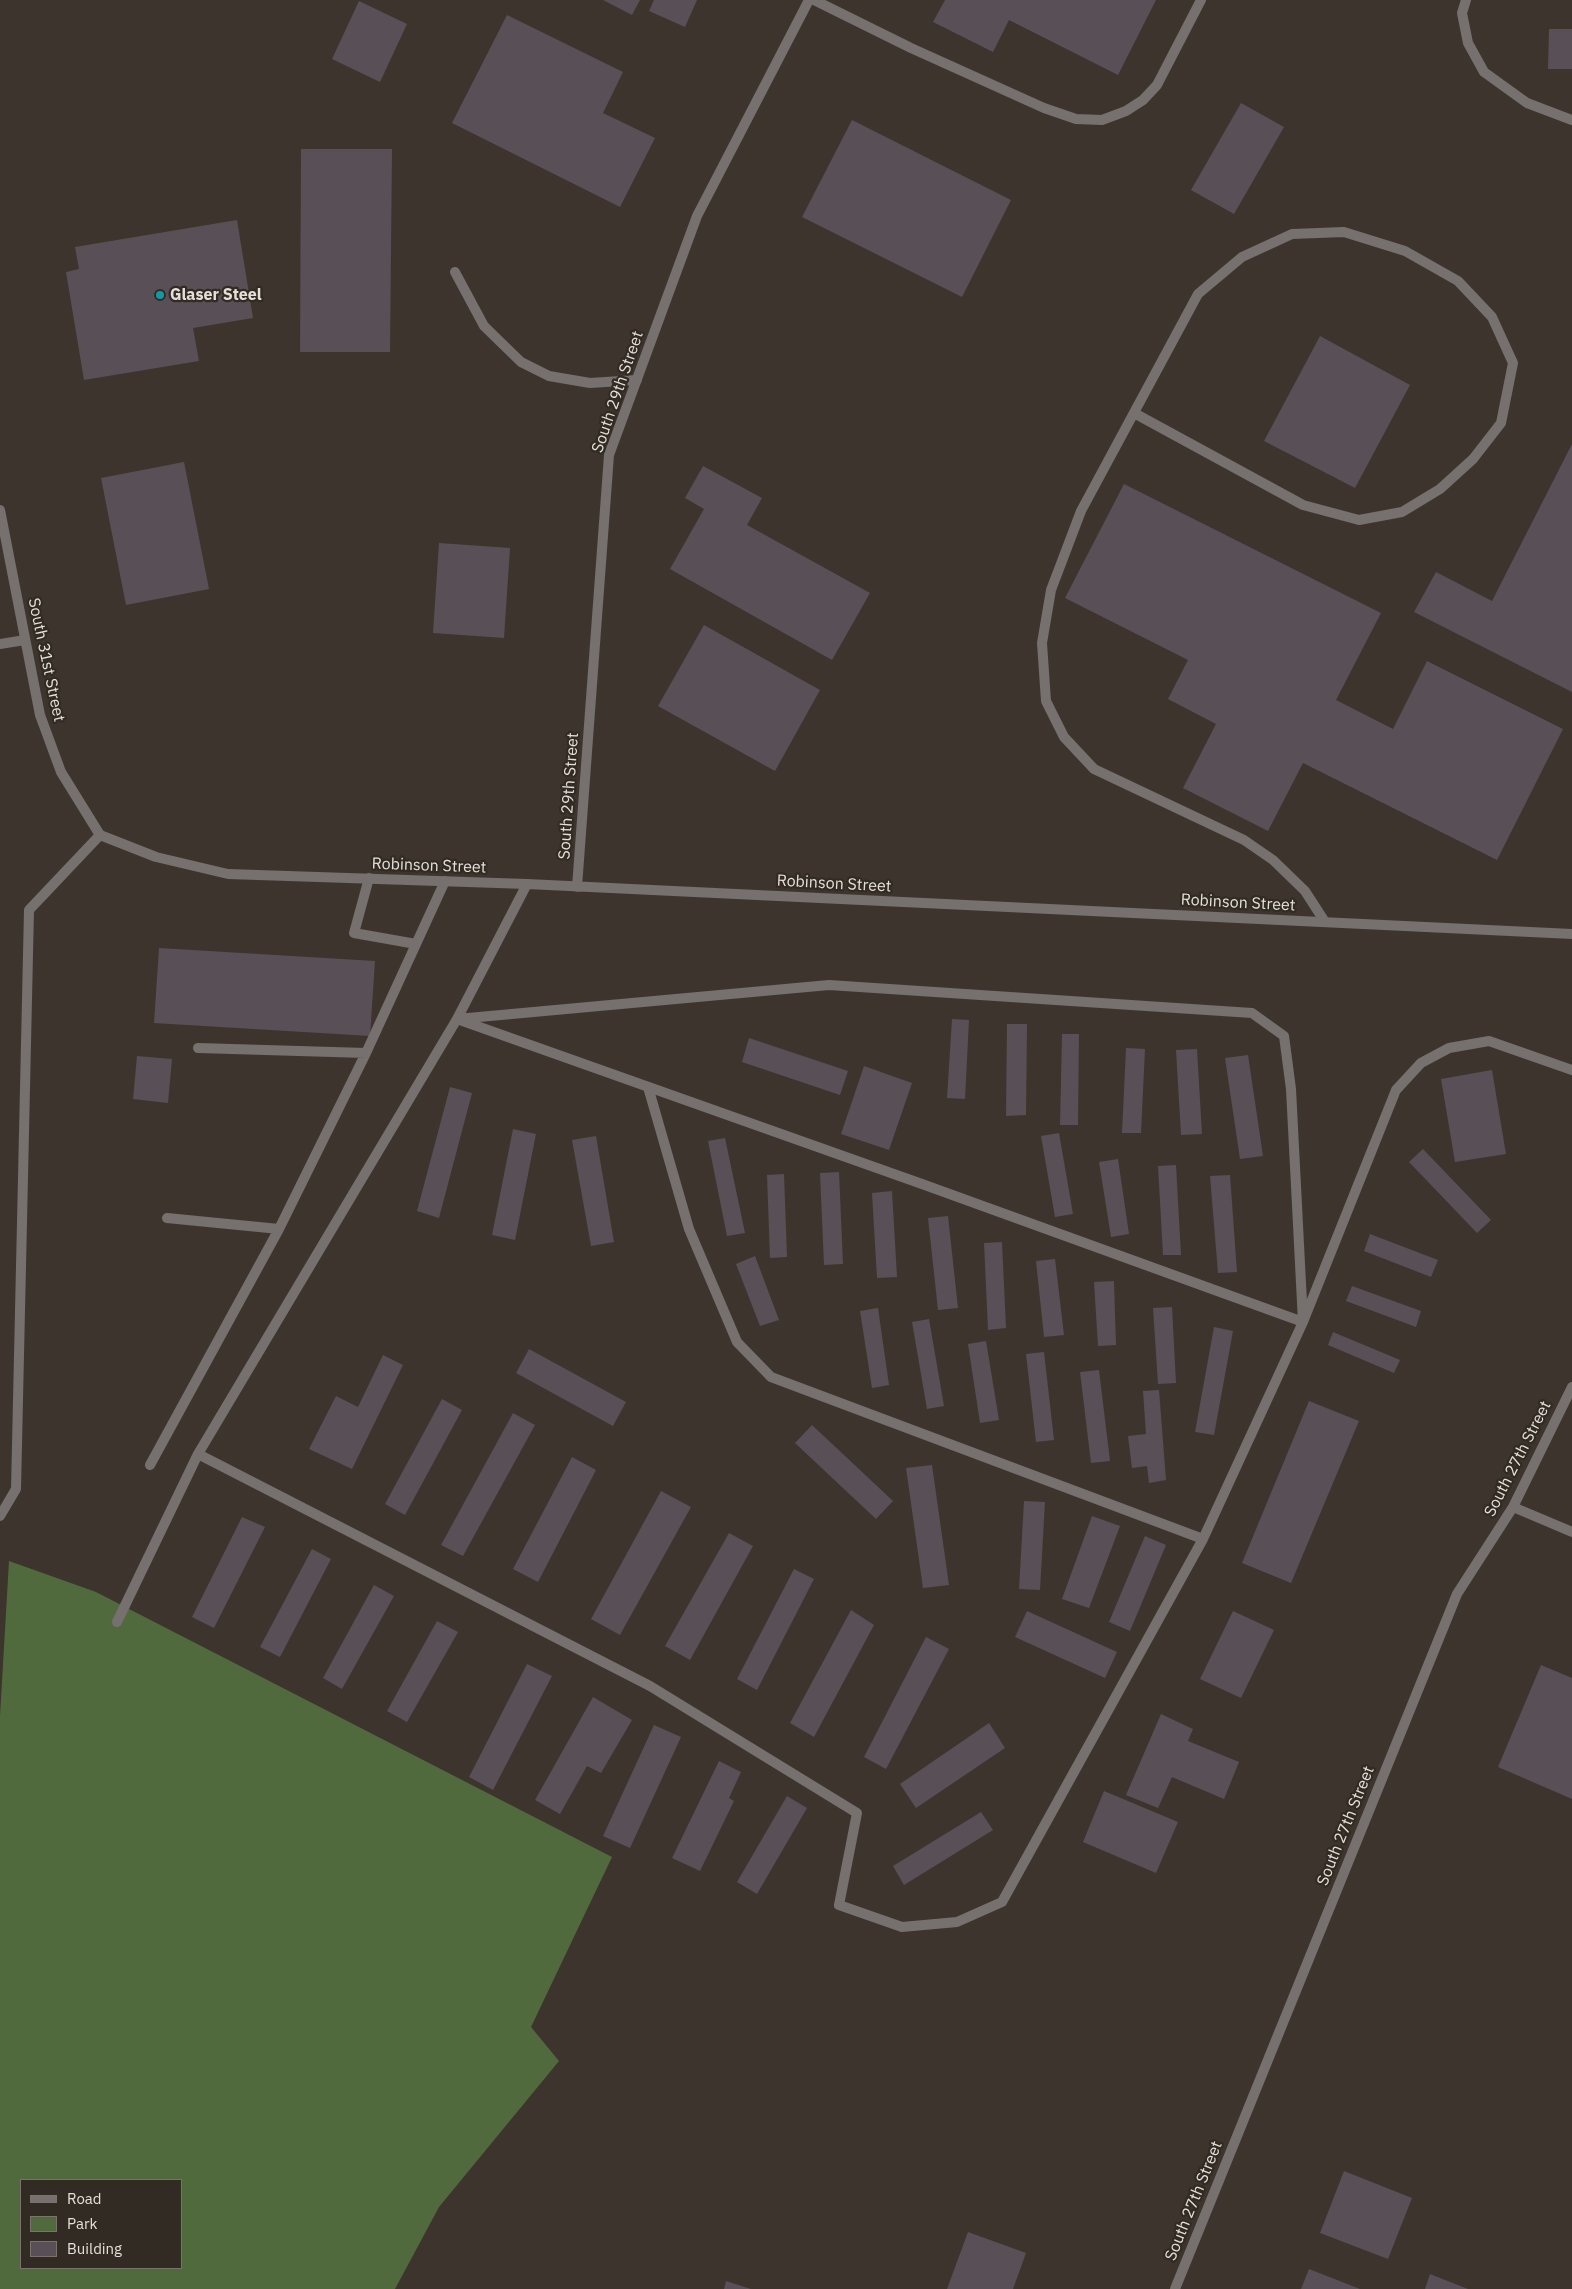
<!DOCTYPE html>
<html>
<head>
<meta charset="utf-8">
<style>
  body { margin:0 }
  #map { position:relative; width:1572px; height:2289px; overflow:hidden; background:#3d352d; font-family:"IBM Plex Sans",sans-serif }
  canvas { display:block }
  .legend { position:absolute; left:20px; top:2179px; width:162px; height:90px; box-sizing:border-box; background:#322b23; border:1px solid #79736c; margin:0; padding:6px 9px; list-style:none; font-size:15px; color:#e4dfda }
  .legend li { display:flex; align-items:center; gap:10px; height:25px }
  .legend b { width:25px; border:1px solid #79736c }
</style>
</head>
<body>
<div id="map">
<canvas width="1572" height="2289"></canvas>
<ul class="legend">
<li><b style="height:6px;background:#76706e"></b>Road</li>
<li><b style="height:14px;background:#516a3d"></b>Park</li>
<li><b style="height:14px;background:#594f56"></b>Building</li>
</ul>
</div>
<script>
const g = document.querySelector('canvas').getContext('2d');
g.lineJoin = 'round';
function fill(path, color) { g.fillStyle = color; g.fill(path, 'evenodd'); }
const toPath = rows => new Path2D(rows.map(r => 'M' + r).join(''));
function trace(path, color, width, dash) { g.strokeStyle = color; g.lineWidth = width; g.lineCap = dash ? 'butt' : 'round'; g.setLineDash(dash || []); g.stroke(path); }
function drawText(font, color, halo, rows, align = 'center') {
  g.font = font + ' "IBM Plex Sans",sans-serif'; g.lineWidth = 4.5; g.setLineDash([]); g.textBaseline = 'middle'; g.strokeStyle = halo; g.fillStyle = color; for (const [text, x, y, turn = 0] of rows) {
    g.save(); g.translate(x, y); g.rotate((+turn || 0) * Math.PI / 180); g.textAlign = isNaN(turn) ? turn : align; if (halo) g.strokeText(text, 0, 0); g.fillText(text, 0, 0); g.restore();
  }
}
const green = toPath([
  [9,1561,96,1592,612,1857,531,2027,559,2061,439,2207,395,2289,0,2289,0,1716],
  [21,2180,181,2180,181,2268,21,2268]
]);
const building = toPath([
  [603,0,640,0,632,15],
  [654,0,697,0,685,27,649,11],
  [945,0,1156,0,1118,75,1009,20,993,52,933,22],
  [359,1,407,24,380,82,332,59],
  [507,15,623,72,603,113,655,138,620,207,452,123],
  [1549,29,1572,29,1572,69,1548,69],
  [1241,103,1284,127,1234,214,1191,190],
  [852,120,1011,200,962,297,802,217],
  [301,149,392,149,390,352,300,352],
  [237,220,253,318,193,328,199,361,84,380,66,272,79,269,75,247],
  [1320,336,1410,385,1355,488,1264,441],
  [1572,444,1572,692,1414,612,1436,572,1492,601],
  [184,462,209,589,126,605,101,478],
  [703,466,762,498,747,525,870,593,832,660,670,569,704,509,685,498],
  [1124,484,1381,613,1336,700,1393,729,1427,661,1563,729,1497,860,1303,763,1268,831,1183,788,1216,724,1168,699,1188,660,1065,598],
  [439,543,510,548,504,638,433,633],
  [704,625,820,690,775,771,658,706],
  [159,948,375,961,370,1036,154,1023],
  [952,1019,969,1020,965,1099,947,1098],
  [1007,1024,1027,1024,1026,1115,1006,1116],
  [1062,1034,1079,1034,1078,1125,1060,1125],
  [749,1038,848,1071,840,1095,742,1062],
  [1126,1048,1145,1049,1141,1133,1122,1133],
  [1197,1049,1202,1134,1181,1135,1176,1050],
  [1248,1055,1263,1156,1240,1159,1225,1058],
  [137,1056,172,1059,168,1103,133,1099],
  [864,1066,912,1083,889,1150,841,1134],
  [1492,1070,1506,1154,1455,1162,1441,1079],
  [450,1087,472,1093,439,1218,417,1211],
  [513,1129,536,1134,515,1240,492,1235],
  [1059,1133,1073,1214,1055,1217,1041,1136],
  [596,1136,614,1242,591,1246,572,1140],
  [725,1138,745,1233,727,1236,708,1141],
  [1423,1149,1491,1220,1477,1233,1409,1162],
  [1118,1159,1129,1234,1111,1237,1099,1162],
  [1176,1165,1181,1255,1163,1255,1158,1166],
  [839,1172,843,1264,824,1265,820,1173],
  [784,1174,787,1257,770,1258,767,1175],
  [1230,1175,1237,1272,1218,1273,1210,1176],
  [892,1191,897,1277,877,1278,872,1193],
  [948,1216,958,1308,938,1310,928,1218],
  [1370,1234,1438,1260,1431,1277,1364,1251],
  [1002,1242,1006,1328,988,1330,984,1243],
  [755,1256,779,1320,760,1326,736,1264],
  [1055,1259,1064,1335,1044,1337,1036,1261],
  [1114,1281,1116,1345,1098,1346,1094,1282],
  [1352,1286,1421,1311,1416,1327,1346,1301],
  [1172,1307,1176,1383,1158,1384,1153,1308],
  [878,1308,889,1385,872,1388,860,1311],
  [929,1319,944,1406,927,1409,912,1322],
  [1214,1327,1233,1331,1214,1435,1195,1432],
  [1333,1332,1400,1360,1394,1373,1328,1345],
  [986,1341,999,1420,980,1423,968,1344],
  [529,1349,626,1402,613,1426,516,1373],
  [1044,1352,1054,1440,1036,1442,1026,1354],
  [383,1355,403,1365,352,1469,309,1449,336,1396,358,1407],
  [1099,1370,1110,1461,1091,1463,1080,1372],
  [1159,1390,1166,1480,1149,1483,1147,1466,1132,1468,1128,1436,1146,1434,1143,1391],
  [442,1399,462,1410,405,1515,385,1504],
  [1309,1401,1359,1421,1291,1583,1242,1563],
  [513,1413,535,1425,463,1556,441,1545],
  [812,1425,893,1501,876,1519,795,1443],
  [572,1457,596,1470,538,1582,513,1569],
  [932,1465,949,1585,923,1588,906,1468],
  [661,1491,691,1507,620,1635,591,1619],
  [1024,1501,1045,1502,1040,1590,1019,1589],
  [1092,1516,1120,1526,1089,1608,1062,1599],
  [242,1517,265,1527,214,1628,192,1617],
  [729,1533,753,1546,690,1660,665,1646],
  [1145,1536,1166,1545,1130,1631,1109,1622],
  [312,1549,331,1559,280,1657,260,1647],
  [794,1569,814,1579,757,1690,737,1679],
  [374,1585,394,1596,342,1689,323,1678],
  [851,1610,874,1625,814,1737,790,1723],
  [1027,1611,1117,1652,1105,1678,1015,1637],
  [1233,1611,1274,1630,1241,1698,1200,1679],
  [437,1621,458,1632,407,1722,387,1711],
  [926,1637,949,1649,886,1769,864,1757],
  [527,1664,552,1676,493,1790,469,1777],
  [1541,1665,1572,1678,1572,1799,1498,1767],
  [593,1697,632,1720,601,1773,587,1766,560,1814,535,1800],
  [1161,1714,1193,1729,1188,1741,1239,1762,1224,1799,1172,1777,1158,1808,1126,1795],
  [989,1723,1005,1748,916,1808,900,1784],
  [654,1725,681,1737,630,1848,603,1836],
  [719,1761,741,1772,729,1798,734,1801,700,1871,672,1858],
  [1104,1791,1178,1822,1156,1873,1083,1842],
  [787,1796,807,1808,757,1894,737,1882],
  [981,1812,993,1830,904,1885,893,1866],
  [1344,2171,1412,2198,1388,2259,1320,2233],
  [968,2232,1026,2253,1013,2289,947,2289],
  [1309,2269,1360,2289,1301,2289],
  [1430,2274,1468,2289,1425,2289],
  [726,2281,751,2289,724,2289]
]);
const service = toPath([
  [814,0,911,48,1044,108,1076,119,1102,120,1126,111,1143,100,1157,85,1201,0],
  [1466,0,1462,13,1468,43,1484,72,1527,103,1572,120],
  [455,272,484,326,521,362,549,376,590,383,637,380],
  [1134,413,1303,505,1359,520,1402,512,1440,489,1473,459,1501,423,1513,363,1492,317,1458,281,1405,251,1344,232,1292,234,1242,257,1198,294,1081,511,1051,590,1042,643,1046,701,1064,737,1094,769,1244,840,1273,860,1305,891,1325,922],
  [0,644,25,640],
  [369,878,354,933,416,944],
  [198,1048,366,1053],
  [648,1087,689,1229,737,1342,771,1377,1203,1539],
  [167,1218,279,1229],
  [198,1454,650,1686,857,1813,839,1905,902,1927,957,1922,1002,1902,1203,1539,1303,1322,1396,1090,1421,1063,1449,1048,1489,1041,1572,1070],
  [150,1465,279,1229,366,1053,445,881],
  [0,1516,16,1489,29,910,100,835],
  [117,1622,198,1454,457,1019,922,1184,1303,1322,1291,1089,1284,1036,1252,1013,829,985,457,1019,527,884]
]);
const minor = toPath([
  [0,510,40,715,61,772,100,835,156,857,228,874,527,884,1572,934],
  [577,887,609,455,697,216,809,0],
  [1513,1507,1572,1532],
  [1175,2289,1457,1594,1513,1507,1572,1387]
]);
const markers = [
  [160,295,5,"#0f9aa8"]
];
const poiNames = [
  ["Glaser Steel",170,295]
];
const streetNames = [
  ["South 29th Street",618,392,-71],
  ["South 31st Street",46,660,78],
  ["South 29th Street",569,796,-86],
  ["Robinson Street",429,866,2],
  ["Robinson Street",834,884,3],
  ["Robinson Street",1238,903,3],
  ["South 27th Street",1518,1459,-63],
  ["South 27th Street",1346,1826,-68],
  ["South 27th Street",1194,2201,-68]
];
fill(green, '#516a3d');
fill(building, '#594f56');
trace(service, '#76706e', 10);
trace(minor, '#76706e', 10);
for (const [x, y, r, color] of markers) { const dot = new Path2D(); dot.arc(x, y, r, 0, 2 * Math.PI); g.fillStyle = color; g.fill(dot); trace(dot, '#322b23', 2); }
drawText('bold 16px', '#e4dfda', '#322b23', poiNames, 'left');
drawText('16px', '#e4dfda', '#322b23', streetNames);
</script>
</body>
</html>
